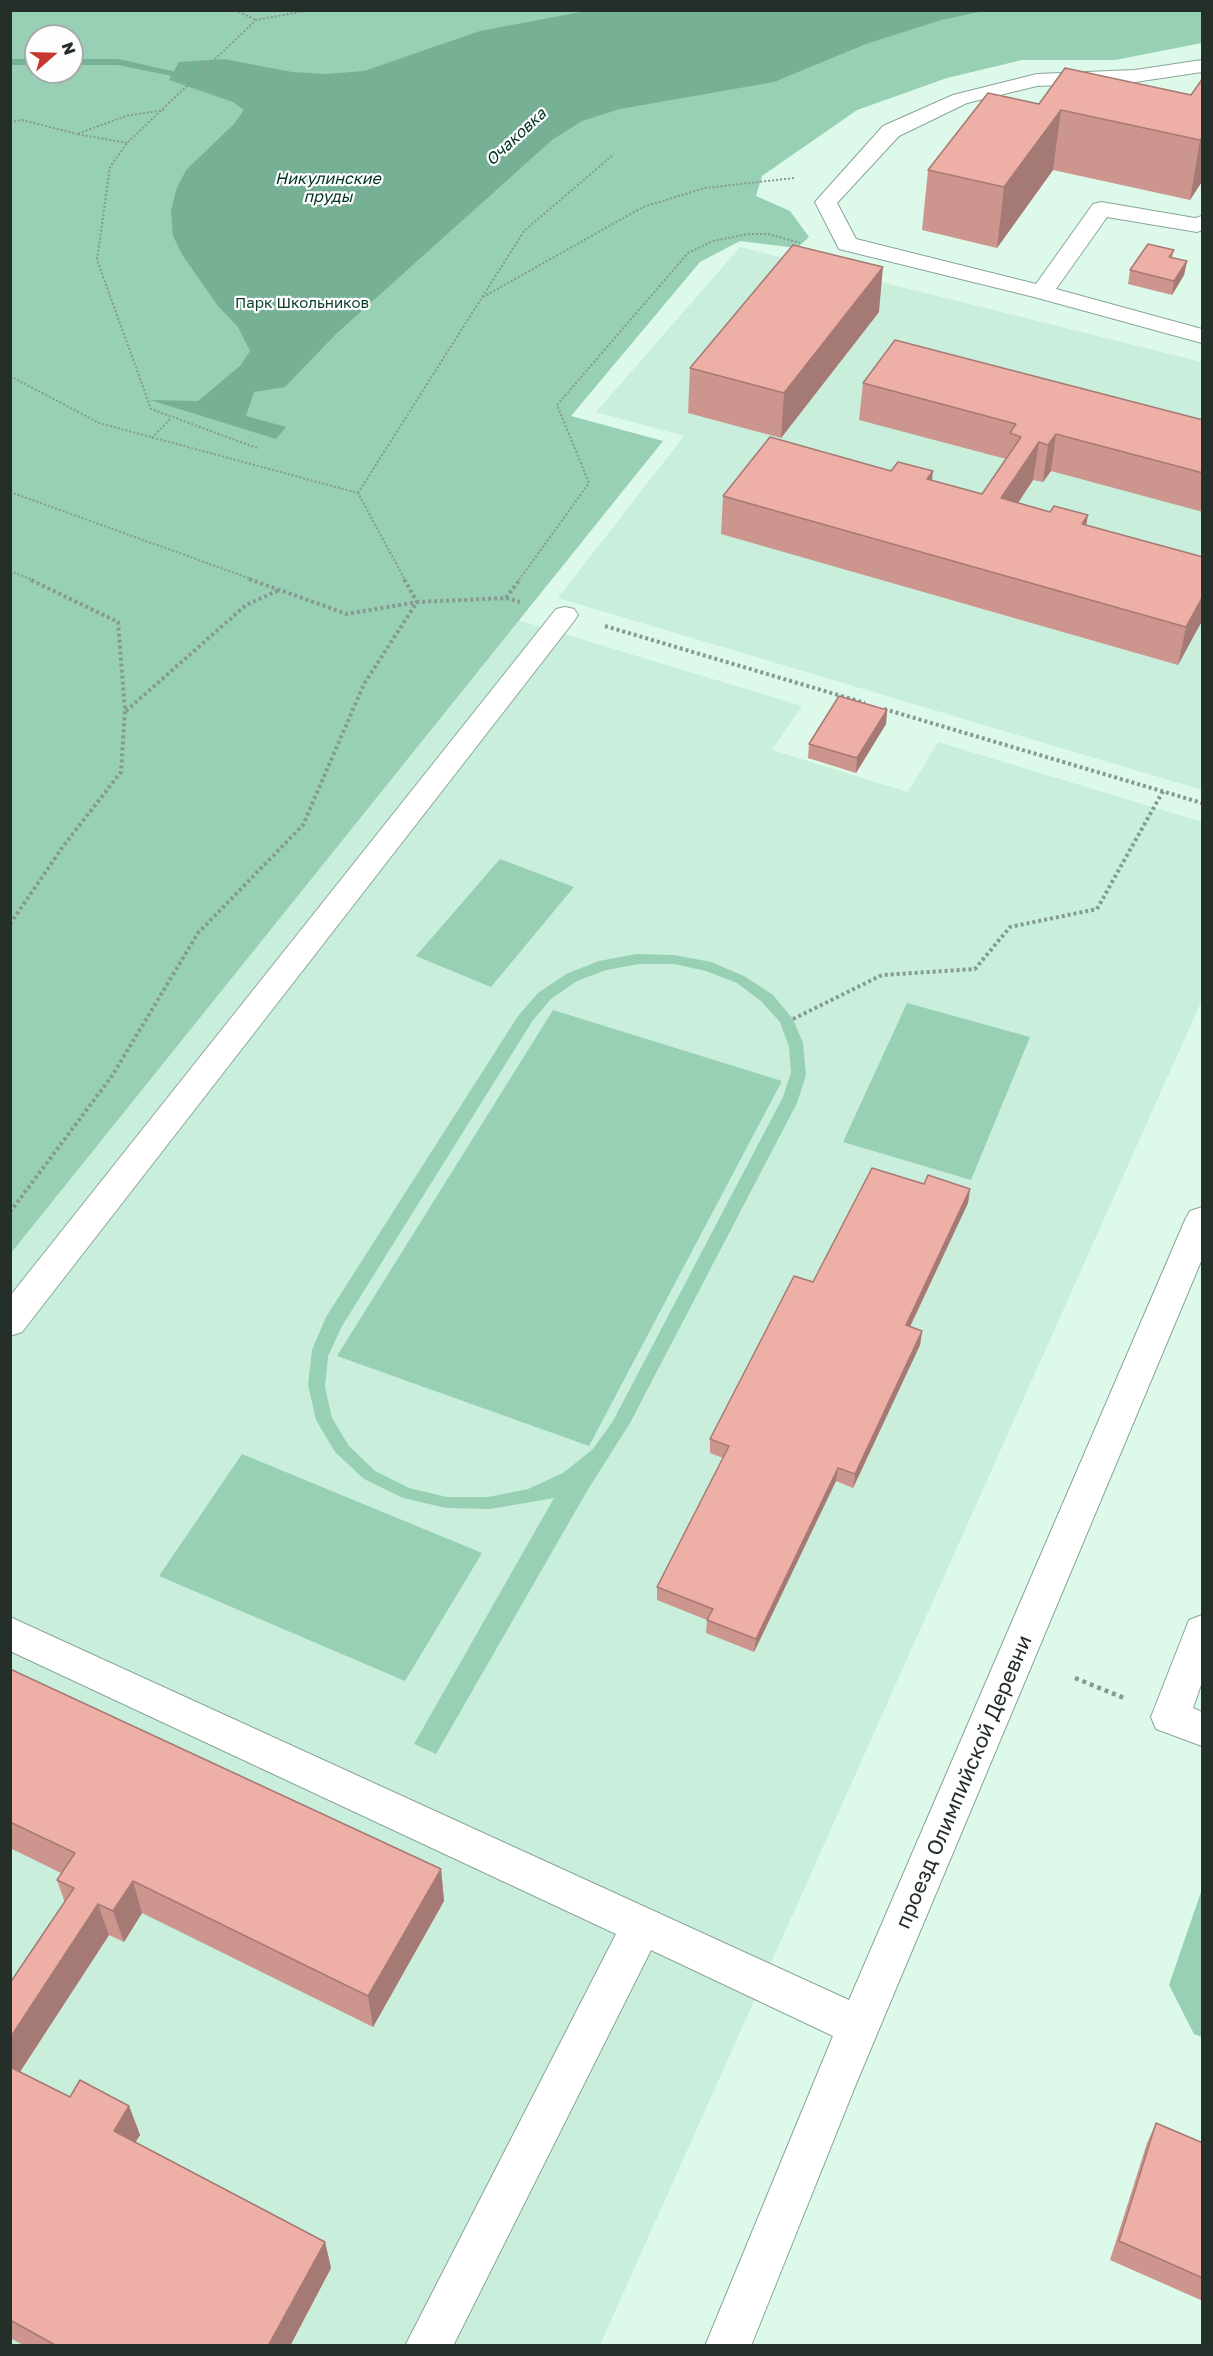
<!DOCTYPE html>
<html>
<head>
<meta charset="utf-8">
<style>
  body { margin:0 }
  #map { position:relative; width:1213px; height:2356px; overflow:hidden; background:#dcf9ea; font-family:"Golos Text",sans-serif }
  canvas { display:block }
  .frame { position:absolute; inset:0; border:12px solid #242f2a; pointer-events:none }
  .north { position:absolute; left:24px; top:24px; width:60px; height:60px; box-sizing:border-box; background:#fefefe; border:2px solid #a7aba9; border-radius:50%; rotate:70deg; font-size:16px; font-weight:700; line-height:24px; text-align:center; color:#242f2a }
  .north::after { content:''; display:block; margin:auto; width:21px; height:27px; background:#c5372f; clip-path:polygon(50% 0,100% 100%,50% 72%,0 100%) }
</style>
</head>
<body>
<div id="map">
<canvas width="1213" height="2356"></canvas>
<div class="frame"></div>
<div class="north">N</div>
</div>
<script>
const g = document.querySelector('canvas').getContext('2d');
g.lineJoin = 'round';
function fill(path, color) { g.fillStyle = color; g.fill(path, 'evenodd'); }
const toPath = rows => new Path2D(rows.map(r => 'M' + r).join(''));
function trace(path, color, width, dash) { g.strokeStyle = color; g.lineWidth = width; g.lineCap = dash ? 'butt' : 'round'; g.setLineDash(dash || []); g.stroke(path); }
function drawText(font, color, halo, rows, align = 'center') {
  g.font = font + ' "Golos Text",sans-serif'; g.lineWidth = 4.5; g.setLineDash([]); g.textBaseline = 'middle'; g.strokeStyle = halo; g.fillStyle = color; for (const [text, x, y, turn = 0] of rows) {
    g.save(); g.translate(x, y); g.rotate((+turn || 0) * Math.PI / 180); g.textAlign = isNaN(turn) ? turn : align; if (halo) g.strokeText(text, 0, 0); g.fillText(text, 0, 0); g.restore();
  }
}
const built = toPath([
  [740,247,1202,362,1202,790,558,598,684,436,596,412],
  [518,620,802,706,772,750,908,792,938,742,1202,822,1202,1000,600,2345,11,2345,10,1253]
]);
const green = toPath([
  [11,11,1202,11,1202,43,1115,60,1022,60,947,78,857,110,762,176,756,196,790,211,809,237,797,248,740,241,700,262,571,416,663,441,11,1253],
  [36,36,72,36,72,72,36,72],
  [500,859,574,887,491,987,416,956],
  [636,954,674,955,711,962,744,976,773,995,793,1019,803,1043,806,1075,797,1103,630,1423,587,1491,436,1754,414,1744,554,1498,490,1509,446,1508,403,1498,364,1479,335,1452,316,1420,308,1385,312,1350,326,1317,518,1016,538,993,566,974,599,961],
  [639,964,674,964,706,971,737,983,761,1001,780,1022,789,1047,791,1072,783,1097,613,1421,593,1449,563,1473,528,1489,488,1497,447,1497,409,1488,375,1471,349,1446,332,1418,325,1387,328,1356,342,1326,533,1020,551,999,577,981,606,970],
  [907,1003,1030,1037,971,1180,843,1142],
  [553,1010,782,1081,589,1446,337,1356],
  [242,1454,482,1553,405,1681,159,1576],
  [1202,1889,1202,2037,1194,2034,1169,1985]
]);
const water = toPath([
  [591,10,984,11,941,20,866,44,774,82,620,109,582,121,552,140,336,334,285,387,254,392,246,416,286,427,276,439,150,400,198,401,240,366,250,351,238,327,218,306,183,256,173,236,171,211,176,190,186,170,234,124,244,110,233,102,169,80,179,62,224,59,292,72,325,74,364,71,480,31]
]);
const stream = toPath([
  [10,59,36,59,36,65,10,65,10,59],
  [72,59,118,59,203,78,197,81,118,65,72,65,72,59]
]);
const pathFar2 = toPath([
  [235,10,256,20],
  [10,122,22,120,77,134],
  [127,143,77,134,126,116,164,110],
  [483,297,643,207,705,188,794,178],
  [10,376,99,423,358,493,405,580],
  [152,438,171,418],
  [257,448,151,409,97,260,110,167,127,143,256,20,311,10],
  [10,492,254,580],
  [358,493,524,231,614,154],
  [10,571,33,580],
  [519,580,589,483,557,405,688,253,713,241,748,234,768,234,800,243]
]);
const pathFar1 = toPath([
  [249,579,347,614,417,602,404,579],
  [506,598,520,579],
  [605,626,865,703],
  [884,709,1202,803],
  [126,711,246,605,279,590],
  [10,924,64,845,121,772,125,711,118,622,29,579],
  [793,1019,882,975,975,969,1010,927,1097,909,1163,791],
  [10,1212,112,1076,198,933,303,825,364,684,417,602,506,598,520,602]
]);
const path = toPath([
  [1075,1678,1124,1698]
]);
const minor = toPath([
  [1202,60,1202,72,1135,82,1037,86,967,103,899,136,837,203,856,239,1036,284,1093,204,1101,202,1195,218,1202,216,1202,230,1197,232,1107,217,1056,289,1202,329,1202,343,1034,297,839,249,815,202,883,126,953,95,1037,74,1135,70,1202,60],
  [565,607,574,609,578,615,574,621,22,1332,10,1336,10,1296,556,609,565,607],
  [1202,1207,1202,1259,856,2084,751,2346,705,2346,833,2036,651,1950,453,2346,405,2346,616,1934,10,1651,10,1617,849,2000,1185,1220,1190,1211,1202,1207],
  [1202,1615,1202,1682,1193,1708,1202,1712,1202,1746,1156,1729,1151,1717,1189,1620,1202,1615]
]);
const wall = toPath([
  [1203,78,1203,180,1190,200,1053,170,997,248,922,230,928,170,1039,104,1191,95],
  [1174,250,1172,258,1187,261,1184,275,1172,295,1128,284,1130,270],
  [879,312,781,438,688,413,690,368],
  [863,383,1203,420,1203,512,1051,471,1043,482,1033,480,1018,503,1050,512,1088,515,1086,525,1203,557,1203,619,1178,665,721,534,723,496,891,471,932,480,982,494,1006,459,859,420],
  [887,710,886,724,856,773,808,758,809,744],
  [924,1184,970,1189,968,1203,910,1327,922,1331,920,1345,853,1488,836,1481,754,1652,706,1633,707,1620,657,1600,657,1587,723,1458,710,1453,710,1439,813,1282],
  [10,1669,441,1869,444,1901,373,2027,142,1913,124,1942,109,1935,20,2072,70,2097,129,2106,140,2135,135,2142,325,2242,331,2268,290,2346,25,2346,10,2338,10,1983,65,1903,57,1880,61,1873,10,1848],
  [1156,2123,1203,2143,1203,2301,1110,2260,1147,2143]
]);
const shadedWall = toPath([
  [1061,110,1053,170,997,248,1004,187],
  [1203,137,1203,180,1190,200,1200,140],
  [1187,261,1184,275,1172,295,1174,281],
  [883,267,879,312,781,438,784,393],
  [1056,434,1051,471,1043,482,1048,445],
  [1039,442,1033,480,996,536,1001,498],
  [933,471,929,508,927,479],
  [1088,515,1081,552,1082,524],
  [1203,596,1203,619,1178,665,1186,627],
  [887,710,886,724,856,773,857,758],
  [970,1189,968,1203,904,1339,906,1325],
  [922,1331,920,1345,853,1488,855,1474],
  [838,1468,836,1481,754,1652,756,1639],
  [441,1869,444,1901,373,2027,368,1996],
  [133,1881,142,1913,124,1942,113,1911],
  [98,1904,109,1935,10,2087,10,2038],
  [129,2106,140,2135,125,2159,114,2131],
  [325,2242,331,2268,290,2346,268,2346]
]);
const building = toPath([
  [1065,68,1191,95,1203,78,1203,137,1200,140,1061,110,1004,187,928,170,988,93,1039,104,1065,68],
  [1148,244,1174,250,1169,257,1187,261,1174,281,1130,270,1148,244],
  [793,245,883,267,784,393,690,368,793,245],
  [895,340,1203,420,1203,473,1056,434,1048,445,1039,442,1001,498,1050,512,1054,506,1088,515,1082,524,1203,557,1203,596,1186,627,723,496,770,437,891,471,898,462,933,471,927,479,982,494,1021,437,1010,433,1016,424,863,383,895,340],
  [839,696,887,710,857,758,809,744,839,696],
  [872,1168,924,1184,928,1175,970,1189,906,1325,922,1331,855,1474,838,1468,756,1639,707,1620,713,1609,657,1587,729,1446,710,1439,794,1276,813,1282,872,1168],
  [10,1669,441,1869,368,1996,133,1881,113,1911,98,1904,10,2038,10,1983,74,1888,57,1880,75,1853,10,1822,10,1669],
  [10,2067,70,2097,80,2080,129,2106,114,2131,325,2242,268,2346,57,2346,10,2320,10,2067],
  [1156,2123,1203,2143,1203,2278,1119,2241,1156,2123]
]);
const farParknames = [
  ["Парк Школьников",302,303]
];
const farWaternames = [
  ["Очаковка",516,137,-43],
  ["Никулинские",328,179],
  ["пруды",328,197]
];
const nearStreetnames = [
  ["проезд Олимпийской Деревни",964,1782,-67]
];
fill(built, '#c9efdc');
fill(green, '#98d0b5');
fill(water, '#76b195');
fill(stream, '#76b195');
trace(minor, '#8aa698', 2);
trace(pathFar2, '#869b90', 2, [2, 2]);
trace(pathFar1, '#869b90', 4, [3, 3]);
trace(path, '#869b90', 4.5, [4, 4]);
fill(minor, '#fff');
fill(wall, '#cc968f');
fill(shadedWall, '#a67a74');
fill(building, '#edafa6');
trace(building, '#a67a74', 1.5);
drawText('15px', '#093c2a', '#fefefe', farParknames);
drawText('italic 16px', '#003321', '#fefefe', farWaternames);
drawText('21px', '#242f2a', '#fefefe', nearStreetnames);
</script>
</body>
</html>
